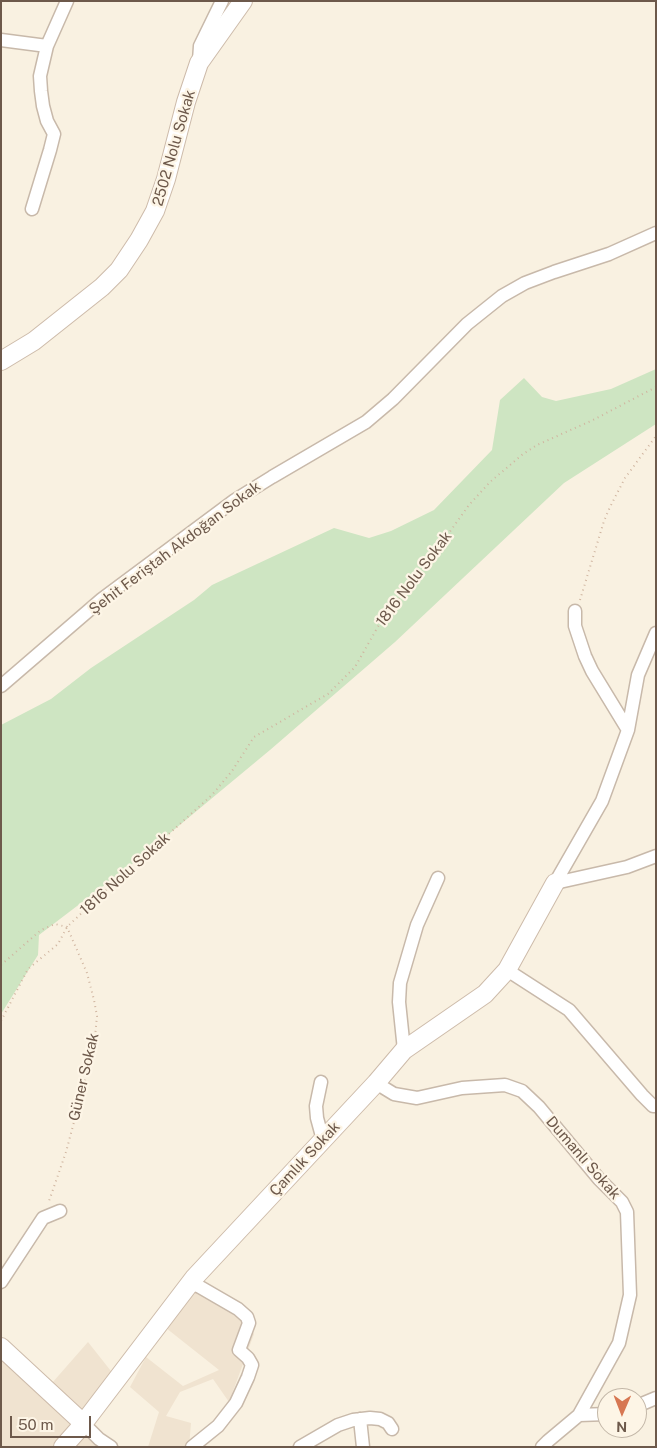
<!DOCTYPE html>
<html>
<head>
<meta charset="utf-8">
<style>
  body { margin:0 }
  #map { position:relative; width:657px; height:1448px; overflow:hidden; background:#f9f1e1; font-family:"Public Sans",sans-serif }
  canvas { display:block }
  .frame { position:absolute; inset:0; border:2px solid #6d594b; pointer-events:none }
  .north { position:absolute; left:597px; top:1388px; width:50px; height:50px; box-sizing:border-box; background:#fdf5e6; border:1px solid #c3b7a8; border-radius:50%; rotate:181deg; font-size:14px; font-weight:700; line-height:20px; text-align:center; color:#6d594b }
  .north::after { content:''; display:block; margin:auto; width:18px; height:22px; background:#d77752; clip-path:polygon(50% 0,100% 100%,50% 72%,0 100%) }
  .scale { position:absolute; left:10px; top:1416px; width:81px; height:22px; box-sizing:border-box; border:2px solid #6d594b; border-top:0; padding-left:6px; font-size:15px; line-height:18px; white-space:nowrap; color:#6d594b; -webkit-text-stroke:4px #fdf5e6; paint-order:stroke }
</style>
</head>
<body>
<div id="map">
<canvas width="657" height="1448"></canvas>
<div class="frame"></div>
<div class="north">N</div>
<div class="scale">50 m</div>
</div>
<script>
const g = document.querySelector('canvas').getContext('2d');
g.lineJoin = 'round';
function fill(path, color) { g.fillStyle = color; g.fill(path, 'evenodd'); }
const toPath = rows => new Path2D(rows.map(r => 'M' + r).join(''));
function trace(path, color, width, dash) { g.strokeStyle = color; g.lineWidth = width; g.lineCap = dash ? 'butt' : 'round'; g.setLineDash(dash || []); g.stroke(path); }
function drawText(font, color, halo, rows, align = 'center') {
  g.font = font + ' "Public Sans",sans-serif'; g.lineWidth = 4.5; g.setLineDash([]); g.textBaseline = 'middle'; g.strokeStyle = halo; g.fillStyle = color; for (const [text, x, y, turn = 0] of rows) {
    g.save(); g.translate(x, y); g.rotate((+turn || 0) * Math.PI / 180); g.textAlign = isNaN(turn) ? turn : align; if (halo) g.strokeText(text, 0, 0); g.fillText(text, 0, 0); g.restore();
  }
}
const residential = toPath([
  [194,1289,243,1315,254,1334,229,1402,213,1379,180,1392,166,1416,191,1423,189,1447,148,1447,159,1412,130,1387,146,1357,183,1386,219,1370,166,1328],
  [1,1341,52,1383,88,1342,122,1385,81,1432,115,1447,1,1447]
]);
const green = toPath([
  [656,369,656,424,564,483,395,642,270,750,140,858,39,935,38,955,1,1014,1,725,51,699,91,668,194,600,212,585,334,528,369,538,391,531,434,510,492,450,500,400,524,378,542,397,556,401,611,389]
]);
const path = toPath([
  [580,600,604,521,610,507,625,478,656,436],
  [1,965,41,930,55,924,67,927,87,973,94,1000,97,1016,94,1047,66,1152,48,1204],
  [1,1021,28,969,58,944,67,927,89,906,212,795,232,771,254,737,328,694,355,667,388,609,408,590,469,505,490,482,523,454,537,445,593,420,656,387]
]);
const street = toPath([
  [1,40,47,46,67,1],
  [199,61,200,46,222,1],
  [32,209,50,150,54,134,47,121,43,106,41,91,40,76,47,46],
  [575,611,575,626,585,656,592,671,628,730],
  [1,686,102,599,235,500,272,477,366,422,393,399,467,324,502,296,525,283,554,272,609,254,656,233],
  [555,883,602,801,628,730,638,675,656,633],
  [555,883,627,867,656,856],
  [507,970,569,1010,642,1095,653,1106,656,1106],
  [404,1050,399,1002,400,983,417,925,438,878],
  [321,1082,316,1106,317,1118,323,1140],
  [376,1083,394,1094,417,1098,462,1088,505,1085,522,1091,539,1107,599,1179,622,1202,627,1212,630,1295,619,1343,579,1415,548,1441,542,1447],
  [1,1282,43,1218,60,1211],
  [190,1283,200,1287,238,1309,247,1317,249,1323,239,1350,248,1358,252,1365,248,1377,236,1403,218,1426,192,1447],
  [637,1406,656,1398],
  [579,1415,607,1414],
  [360,1419,363,1447],
  [83,1423,99,1439,111,1447],
  [300,1447,338,1425,353,1420,370,1418,380,1419,388,1423,392,1429]
]);
const secondary = toPath([
  [1,361,34,341,102,287,119,270,139,240,155,211,166,179,186,102,199,63,243,1],
  [1,1347,83,1423],
  [63,1447,79,1429,194,1278,376,1083,404,1050,485,994,507,970,555,883]
]);
const streetNames = [
  ["2502 Nolu Sokak",174,148,-74],
  ["Şehit Feriştah Akdoğan Sokak",175,548,-37],
  ["1816 Nolu Sokak",414,579,-53],
  ["1816 Nolu Sokak",125,874,-42],
  ["Güner Sokak",84,1077,-77],
  ["Dumanlı Sokak",583,1158,49],
  ["Çamlık Sokak",305,1159,-47]
];
fill(residential, '#f0e3d0');
fill(green, '#cee5c2');
trace(street, '#c8b9aa', 15);
trace(secondary, '#cdbbaa', 20);
trace(path, '#d0b5a0', 2, [1, 4]);
trace(street, '#fff', 12);
trace(secondary, '#fff', 18);
drawText('15px', '#6d594b', '#fdf5e6', streetNames);
</script>
</body>
</html>
